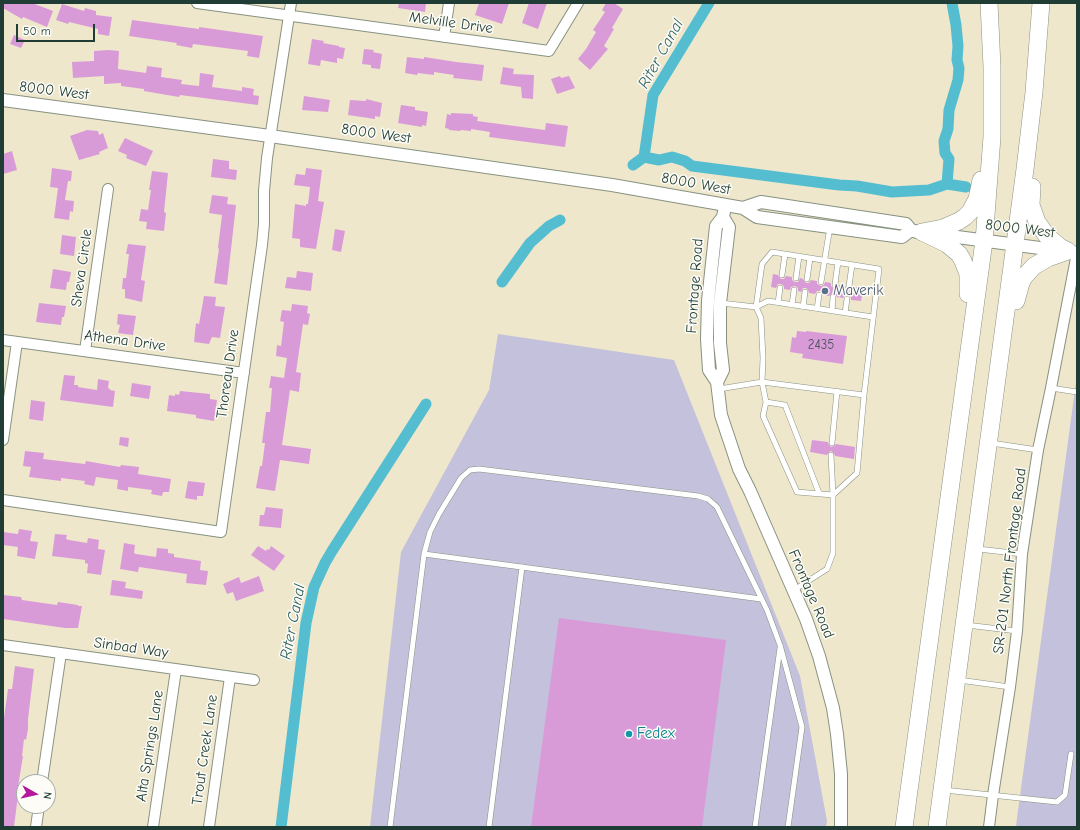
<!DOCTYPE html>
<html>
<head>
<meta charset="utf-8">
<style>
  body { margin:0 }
  #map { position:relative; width:1080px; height:830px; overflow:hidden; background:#efe7cc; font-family:"Comic Neue",sans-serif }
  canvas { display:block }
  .frame { position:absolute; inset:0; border:4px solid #1f3d34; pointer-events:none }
  .north { position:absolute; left:16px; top:774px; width:40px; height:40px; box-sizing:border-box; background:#fdfcf7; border:1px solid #a4b0a9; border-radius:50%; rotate:98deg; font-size:11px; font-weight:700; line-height:16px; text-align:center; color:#1f3d34 }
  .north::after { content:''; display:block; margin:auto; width:14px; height:18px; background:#b5179e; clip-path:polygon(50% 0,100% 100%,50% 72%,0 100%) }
  .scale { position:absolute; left:16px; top:24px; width:79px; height:18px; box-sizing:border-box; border:2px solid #1f3d34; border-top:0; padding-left:5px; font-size:12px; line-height:14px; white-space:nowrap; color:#1f3d34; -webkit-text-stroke:3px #fdfcf7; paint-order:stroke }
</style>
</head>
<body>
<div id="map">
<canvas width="1080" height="830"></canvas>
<div class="frame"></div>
<div class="north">N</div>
<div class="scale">50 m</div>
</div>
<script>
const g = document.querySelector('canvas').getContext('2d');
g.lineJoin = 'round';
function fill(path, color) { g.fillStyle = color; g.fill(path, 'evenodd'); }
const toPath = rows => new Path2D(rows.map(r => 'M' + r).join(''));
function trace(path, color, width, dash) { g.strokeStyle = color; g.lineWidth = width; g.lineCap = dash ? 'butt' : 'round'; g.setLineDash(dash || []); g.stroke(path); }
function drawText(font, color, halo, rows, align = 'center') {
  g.font = font + ' "Comic Neue",sans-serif'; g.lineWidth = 3; g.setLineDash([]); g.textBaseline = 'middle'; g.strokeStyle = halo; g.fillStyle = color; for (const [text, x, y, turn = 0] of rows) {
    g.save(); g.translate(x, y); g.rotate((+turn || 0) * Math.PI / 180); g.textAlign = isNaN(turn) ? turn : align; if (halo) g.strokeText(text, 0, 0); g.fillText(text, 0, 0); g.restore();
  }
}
const industrial = toPath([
  [498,334,674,360,800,676,827,821,826,827,370,827,401,552,489,390],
  [1077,375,1077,827,1016,827,1017,818]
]);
const canal = toPath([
  [644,157,659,160,672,157,685,161,692,166,839,185,857,186,892,192,929,190,947,184,966,187],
  [633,165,644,157,653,95,709,3],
  [947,184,949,159,945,153,944,141,948,129,949,110,958,80,959,68,957,60,958,46,956,25,952,3],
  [502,282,530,243,549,226,560,220],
  [281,827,306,623,314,587,325,563,332,551,426,404]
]);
const building = toPath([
  [3,3,32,3,53,11,47,27,23,17,22,19,15,15,3,8],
  [399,3,426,3,425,12,398,8],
  [479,3,509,3,502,24,475,15],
  [529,3,547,3,538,29,522,23],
  [606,3,614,3,623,9,612,28,614,29,604,46,608,49,590,70,578,59,586,49,596,32,593,30,605,12,602,10],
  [62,4,84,11,85,8,96,11,96,15,112,17,109,36,98,34,98,29,69,22,68,24,56,20],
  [132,20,199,29,199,27,263,36,259,58,247,56,248,51,193,44,192,48,176,45,177,43,129,36],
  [14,35,25,40,21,48,10,44],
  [312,39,324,41,323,43,339,46,339,47,345,48,343,59,337,58,337,63,321,60,320,66,308,64],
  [364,49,374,50,373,52,382,54,380,69,371,68,371,65,362,64],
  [109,50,119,51,118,69,146,73,147,66,162,68,161,77,182,80,181,84,199,86,200,73,214,75,212,87,242,91,242,87,254,89,253,95,259,96,258,105,180,95,179,97,167,95,144,91,144,89,121,86,121,83,104,84,104,76,73,78,72,62,94,61,94,51],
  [407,57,424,59,424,57,456,62,484,65,482,81,453,78,454,75,434,72,434,75,418,73,417,75,405,73],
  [503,67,514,69,513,74,534,75,533,99,522,98,521,87,500,84],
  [560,76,561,78,569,76,575,88,557,94,551,79],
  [304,96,330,100,328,112,302,110],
  [366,99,382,103,380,117,375,116,375,119,348,115,350,100,366,101],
  [401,105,415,107,415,110,428,112,426,126,422,125,422,127,398,123],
  [451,113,473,114,473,116,478,117,477,121,545,130,546,123,568,126,565,147,489,137,490,132,471,129,471,131,461,130,460,131,449,130,449,129,445,128,447,114,451,115],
  [87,130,98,131,99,135,103,133,108,148,99,152,100,154,79,160,70,136],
  [125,138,153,151,146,166,126,158,127,155,118,151],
  [12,151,17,170,3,174,3,154],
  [213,159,229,161,229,169,237,170,236,180,211,177],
  [52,168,72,171,71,181,68,181,65,200,74,201,73,212,70,211,69,220,54,218,58,188,50,187],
  [306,168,322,170,318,201,324,202,316,249,300,247,300,239,292,238,295,204,306,206,306,204,308,204,310,187,294,185,296,174,305,175],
  [152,171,168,173,164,212,166,213,164,231,146,229,147,222,139,221,141,209,148,210,151,190,149,190],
  [212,195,228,197,227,204,236,205,227,285,214,283,219,249,218,248,222,215,209,213],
  [335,229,345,231,341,252,332,250],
  [62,235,76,237,74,256,60,254],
  [128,244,146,246,141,280,145,281,142,302,125,298,125,289,122,289,123,278,126,278,129,254,126,254],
  [53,269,71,272,69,282,67,282,66,290,50,288],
  [297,271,313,273,311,291,285,288,287,277,296,278],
  [773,274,778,275,781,279,784,279,786,276,792,277,792,280,795,282,798,282,800,278,803,279,806,283,809,283,811,280,817,281,817,284,821,286,824,285,825,282,831,283,831,286,834,288,837,288,839,285,845,286,848,290,851,290,853,287,863,288,861,301,851,300,851,297,848,295,845,295,843,298,837,297,836,295,834,293,831,294,829,296,823,295,820,291,817,291,815,294,809,293,808,290,806,288,803,288,801,292,798,291,798,288,795,286,791,287,790,290,784,289,784,286,781,284,778,284,776,288,771,287],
  [204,296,216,297,215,306,225,307,220,338,212,337,209,344,194,342,196,323,199,324],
  [39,303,66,306,64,317,62,317,61,325,36,322],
  [292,304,308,306,307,313,310,314,308,325,303,324,296,372,301,373,299,392,290,390,282,445,311,449,309,464,280,460,275,491,256,488,260,466,262,466,265,443,262,443,266,412,270,412,272,388,269,388,271,376,284,378,287,358,276,356,277,345,281,346,284,322,280,321,282,310,291,311],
  [118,314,136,316,133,335,118,333,120,325,117,324],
  [797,331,806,332,806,331,847,336,843,364,802,358,803,354,790,352,792,337,796,338],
  [64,375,75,376,74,385,78,385,78,387,97,390,98,379,109,381,108,388,110,389,110,390,115,391,113,407,60,400],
  [132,383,151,386,149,399,130,396],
  [180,391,210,394,210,399,217,400,214,421,196,418,196,415,167,411,169,395,175,396,175,394,179,395],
  [31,400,45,402,43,421,29,419],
  [120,437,129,438,128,447,119,445],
  [812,440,828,442,829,445,831,447,834,446,836,444,855,447,854,459,835,456,834,453,831,451,829,452,827,455,810,452],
  [25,451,44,453,43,459,85,464,86,461,120,467,121,465,139,467,138,474,171,479,169,492,163,492,162,496,151,494,152,490,128,487,128,491,117,489,118,480,96,477,94,486,84,484,85,481,61,478,61,481,29,477,31,467,23,466],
  [188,481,205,483,203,496,197,496,197,500,185,498],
  [266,507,283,509,281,528,259,526,260,515,264,515],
  [19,529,32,531,30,541,38,542,35,559,17,556,18,547,3,545,3,532,18,534],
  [55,534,67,535,66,539,69,540,87,543,88,538,99,540,98,549,105,550,101,575,87,573,88,564,85,563,85,560,52,556],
  [124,543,135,545,134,553,136,554,156,557,157,548,168,549,168,553,174,554,174,557,201,561,200,570,208,571,206,585,186,583,187,574,139,567,138,572,120,569],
  [258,546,266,551,267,549,269,550,271,546,285,556,274,571,251,555],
  [259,576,264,591,236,601,233,592,227,594,223,584,239,577,241,583],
  [112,580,126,582,125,588,143,591,142,599,110,595],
  [3,595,21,597,22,600,57,605,58,602,78,605,78,606,82,606,78,628,65,628,3,619],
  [559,618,726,640,702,827,531,827],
  [15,666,34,669,28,719,28,729,26,740,24,739,22,756,23,756,17,793,18,793,17,803,14,827,3,827,3,725,8,689,12,689]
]);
const service = toPath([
  [782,275,785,254],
  [796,278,799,256],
  [807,279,810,258],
  [821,282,830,227],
  [835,284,838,262],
  [849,286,852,265],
  [721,303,756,307,762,264,772,252,879,269,864,395,857,473,833,495],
  [778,303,780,288],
  [792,305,794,290],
  [803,307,805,292],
  [817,309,819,295],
  [832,311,833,297],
  [845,313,847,299],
  [1051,388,1077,392],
  [719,389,762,382,864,395],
  [766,402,785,405,819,493],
  [832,443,837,391],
  [991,443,1038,450],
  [833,495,797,492,763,416,766,402,762,382,763,358,761,318,756,307,768,301,873,317],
  [978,549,1022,554],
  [424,554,761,599],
  [794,590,827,569,833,553,833,495,831,455],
  [966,625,1017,631],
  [959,680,1010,687],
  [944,790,1057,802,1065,795,1071,754],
  [390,827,424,554,430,532,439,514,461,478,470,470,479,469,698,496,708,499,717,507,767,610,780,645,802,727,788,827],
  [489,827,522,567],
  [755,827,780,648]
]);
const minor = toPath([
  [197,3,549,51,578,3],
  [444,37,449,3],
  [3,340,244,373],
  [85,351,108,189],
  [3,440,17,342],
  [3,500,221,532,262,245,264,224,264,191,267,158,291,3],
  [3,645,254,680],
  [42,782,61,653],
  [36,827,39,806],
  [153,827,176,670],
  [209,827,230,677],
  [989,827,993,795,1010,687,1017,631,1022,554,1038,450,1051,388,1077,253]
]);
const tertiary = toPath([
  [3,100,270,136,612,185,743,208,757,217,902,237,911,230],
  [725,206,723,217,716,226,708,301,707,339,709,370,717,382,721,415,739,469,750,491,806,619,819,656,833,708,837,734,841,774,841,827],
  [743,208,761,202,906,224,911,230,917,232],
  [935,234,1077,253],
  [717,382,723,370,720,343,720,303,729,227,723,217]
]);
const trunk = toPath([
  [1032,187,1031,205,1037,222,1047,236,1060,247,1068,251],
  [922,232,947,244,959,254,963,261,968,274,968,294],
  [922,232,943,228,959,221,965,217,970,212,977,199,981,180],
  [1016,301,1021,283,1024,277,1034,266,1048,258,1068,251],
  [904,827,984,241,992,137,992,67,989,3],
  [937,827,1025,169,1034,92,1041,3]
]);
const markers = [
  [825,291,4,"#5c6f8a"],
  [629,734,4,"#0f9aa8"]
];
const numberNames = [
  ["2435",821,345]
];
const streetNames = [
  ["Melville Drive",451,23,8],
  ["8000 West",54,91,7],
  ["8000 West",376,134,8],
  ["8000 West",696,184,10],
  ["8000 West",1020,229,7],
  ["Sheva Circle",82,268,-82],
  ["Frontage Road",695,286,-86],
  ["Athena Drive",125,341,8],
  ["Thoreau Drive",228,374,-82],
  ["SR-201 North Frontage Road",1010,561,-83],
  ["Frontage Road",811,594,67],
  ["Sinbad Way",131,648,8],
  ["Alta Springs Lane",150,746,-81],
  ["Trout Creek Lane",205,750,-82]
];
const serviceNames = [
  ["Maverik",833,291]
];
const cultureNames = [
  ["Fedex",637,734]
];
const waterNames = [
  ["Riter Canal",661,54,-61],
  ["Riter Canal",293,622,-79]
];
fill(industrial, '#c3c1db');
trace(canal, '#54bed0', 11);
fill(building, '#d99bd8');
trace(service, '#879280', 6);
trace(minor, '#879280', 12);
trace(tertiary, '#879280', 14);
trace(trunk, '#879280', 18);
trace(service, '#fff', 5);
trace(minor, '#fff', 10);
trace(tertiary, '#fff', 12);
trace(trunk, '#fff', 17);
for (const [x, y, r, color] of markers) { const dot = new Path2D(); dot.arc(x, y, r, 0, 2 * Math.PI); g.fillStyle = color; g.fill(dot); trace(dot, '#fdfcf7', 1.5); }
drawText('13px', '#4e545d', null, numberNames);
drawText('15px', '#1f3d34', '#fdfcf7', streetNames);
drawText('15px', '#4e5e75', '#fdfcf7', serviceNames, 'left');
drawText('15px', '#0d838f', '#fdfcf7', cultureNames, 'left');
drawText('italic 16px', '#2f6463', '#fdfcf7', waterNames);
</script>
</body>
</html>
